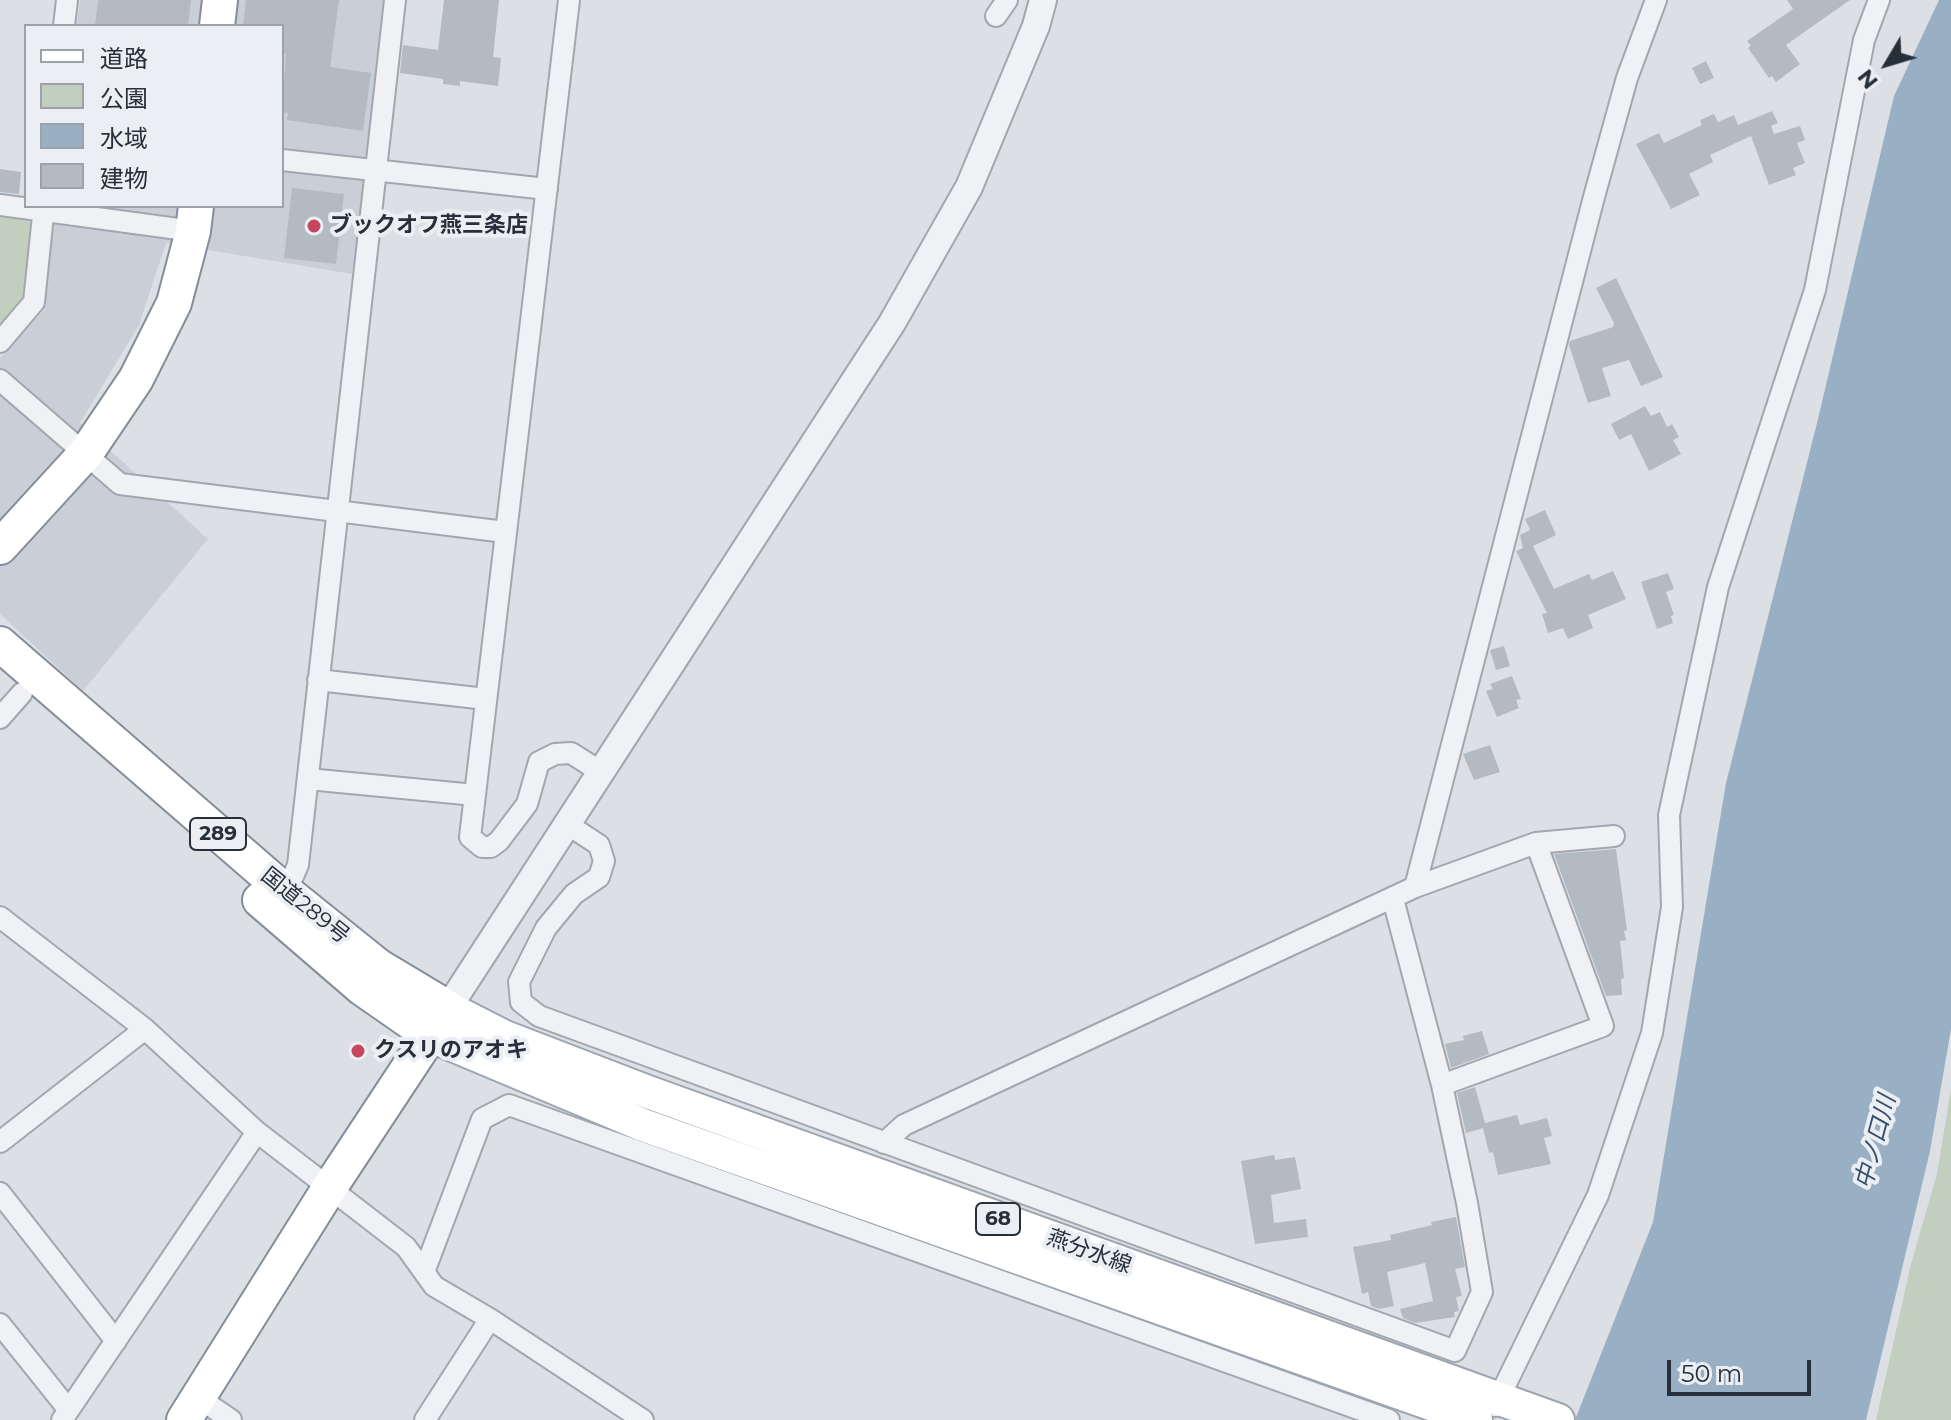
<!DOCTYPE html>
<html>
<head>
<meta charset="utf-8">
<style>
  body { margin:0 }
  #map { position:relative; width:1951px; height:1420px; overflow:hidden; background:#dce0e5; font-family:Montserrat,"Noto Sans JP",sans-serif }
  canvas { display:block }
  .legend { position:absolute; left:24px; top:24px; width:260px; height:184px; box-sizing:border-box; background:#ebeff3; border:2px solid #9da2a9; margin:0; padding:10px 14px; list-style:none; font-size:24px; color:#272f3b }
  .legend li { display:flex; align-items:center; gap:16px; height:40px }
  .legend b { width:40px; border:2px solid #9da2a9 }
  .north { position:absolute; left:1847px; top:24px; width:80px; height:80px; -webkit-text-stroke:6px #ebeff3; paint-order:stroke; rotate:232deg; font-size:22px; font-weight:700; line-height:32px; text-align:center; color:#272f3b }
  .north::after { content:''; display:block; margin:auto; width:28px; height:36px; background:#272f3b; clip-path:polygon(50% 0,100% 100%,50% 72%,0 100%) }
  .scale { position:absolute; left:1667px; top:1360px; width:144px; height:36px; box-sizing:border-box; border:4px solid #272f3b; border-top:0; padding-left:10px; font-size:24px; line-height:28px; white-space:nowrap; color:#272f3b; -webkit-text-stroke:6px #ebeff3; paint-order:stroke }
</style>
</head>
<body>
<div id="map">
<canvas width="1951" height="1420"></canvas>
<ul class="legend">
<li><b style="height:10px;background:#fff"></b>道路</li>
<li><b style="height:22px;background:#c3cfbe"></b>公園</li>
<li><b style="height:22px;background:#99afc4"></b>水域</li>
<li><b style="height:22px;background:#b4bac2"></b>建物</li>
</ul>
<div class="north">N</div>
<div class="scale">50 m</div>
</div>
<script>
const g = document.querySelector('canvas').getContext('2d');
g.lineJoin = 'round';
function fill(path, color) { g.fillStyle = color; g.fill(path, 'evenodd'); }
const toPath = rows => new Path2D(rows.map(r => 'M' + r).join(''));
function trace(path, color, width, dash) { g.strokeStyle = color; g.lineWidth = width; g.lineCap = dash ? 'butt' : 'round'; g.setLineDash(dash || []); g.stroke(path); }
function drawText(font, color, halo, rows, align = 'center') {
  g.font = font + ' Montserrat,"Noto Sans JP",sans-serif'; g.lineWidth = 8; g.setLineDash([]); g.textBaseline = 'middle'; g.strokeStyle = halo; g.fillStyle = color; for (const [text, x, y, turn = 0] of rows) {
    g.save(); g.translate(x, y); g.rotate((+turn || 0) * Math.PI / 180); g.textAlign = isNaN(turn) ? turn : align; if (halo) g.strokeText(text, 0, 0); g.fillText(text, 0, 0); g.restore();
  }
}
const built = toPath([
  [80,0,387,0,352,274,166,243,139,325,80,423,208,539,83,691,0,614,0,358,44,310,56,206,282,206,282,26,77,26]
]);
const green = toPath([
  [0,215,27,218,33,226,24,296,19,307,0,327],
  [1951,1088,1951,1420,1876,1420,1911,1264,1937,1174]
]);
const water = toPath([
  [1939,0,1951,0,1951,1029,1930,1151,1866,1420,1575,1420,1653,1222,1726,783,1818,419,1894,96]
]);
const building = toPath([
  [98,0,191,0,188,26,95,26],
  [246,0,339,0,330,67,371,73,363,131,287,120,288,113,282,112,286,54,282,53,282,26,243,26],
  [444,0,499,0,493,57,501,58,498,86,460,81,460,86,443,84,443,79,400,73,403,45,438,50],
  [1787,0,1850,0,1786,45,1800,64,1776,82,1772,76,1769,78,1748,48,1751,46,1747,41,1793,9],
  [1706,61,1714,78,1700,84,1692,68],
  [1772,111,1778,123,1771,126,1774,134,1800,126,1805,140,1797,143,1805,163,1793,168,1796,175,1769,185,1751,136,1710,155,1713,162,1689,174,1700,195,1671,209,1636,144,1659,133,1664,143,1702,125,1700,120,1714,114,1718,122,1734,115,1738,125],
  [0,169,21,172,19,194,0,192],
  [292,188,344,194,336,264,284,258],
  [1616,278,1663,377,1641,386,1629,360,1602,368,1611,396,1588,403,1569,345,1570,341,1613,327,1614,323,1596,288],
  [1645,406,1651,416,1660,412,1667,427,1672,424,1679,437,1673,440,1681,454,1649,471,1631,434,1619,440,1611,424],
  [1545,510,1556,535,1533,546,1554,589,1589,574,1592,580,1613,571,1626,599,1588,615,1593,628,1568,639,1563,628,1548,633,1542,614,1547,613,1516,551,1523,548,1520,535,1530,530,1525,519],
  [1668,573,1674,589,1666,592,1674,615,1671,616,1673,623,1657,629,1641,582],
  [1504,646,1510,666,1496,670,1490,650],
  [1512,676,1521,699,1516,700,1519,708,1497,717,1486,691,1493,689,1490,684],
  [1490,745,1500,772,1474,780,1463,754],
  [1616,849,1627,930,1624,931,1626,940,1620,941,1624,978,1621,979,1622,995,1606,996,1554,854],
  [1482,1031,1489,1054,1451,1068,1445,1044,1464,1040,1463,1036],
  [1475,1087,1485,1123,1517,1115,1520,1125,1547,1118,1552,1136,1544,1138,1551,1164,1498,1175,1493,1152,1489,1153,1483,1128,1466,1133,1457,1093],
  [1274,1155,1275,1160,1295,1157,1301,1189,1271,1195,1274,1223,1306,1219,1308,1237,1255,1244,1241,1161],
  [1456,1217,1465,1267,1455,1269,1462,1296,1456,1297,1459,1311,1454,1312,1455,1317,1415,1323,1403,1318,1400,1309,1433,1301,1425,1263,1387,1272,1394,1306,1379,1309,1371,1306,1368,1292,1362,1294,1353,1247,1391,1240,1390,1235,1432,1225,1431,1222]
]);
const minor = toPath([
  [569,0,470,837,482,847,491,847,499,841,527,804,539,762,555,754,571,753,601,772],
  [996,16,1007,0],
  [64,26,67,0],
  [282,160,547,189],
  [0,205,193,231],
  [0,342,34,302,44,206],
  [0,380,120,484,505,532],
  [318,680,486,699],
  [0,718,22,693],
  [308,779,475,795],
  [567,824,599,845,604,861,599,877,574,894,546,928,519,982,521,1002,539,1016,1455,1351,1482,1292,1467,1203,1442,1085,1393,899],
  [1415,887,1594,197,1627,78,1656,0],
  [286,892,298,865,395,0],
  [0,917,145,1029,257,1132,406,1247,434,1286,490,1319,643,1420],
  [1442,1085,1603,1026,1536,843],
  [0,1142,145,1029],
  [884,1143,904,1125,1415,887,1536,843,1614,836],
  [0,1193,116,1341],
  [424,1272,482,1119,509,1105,1389,1420],
  [0,1324,68,1409],
  [199,1398,231,1420],
  [1495,1406,1598,1195,1652,1033,1672,907,1669,815,1718,587,1815,290,1864,40,1879,0],
  [62,1420,257,1132],
  [425,1420,490,1319]
]);
const tertiary = toPath([
  [448,1008,892,323,969,187,1036,26,1043,0]
]);
const primary = toPath([
  [448,1008,505,1037,648,1092,1558,1420],
  [431,1036,643,1125,1476,1420]
]);
const trunk = toPath([
  [217,26,220,0],
  [0,547,86,453,136,379,174,303,193,231,196,206],
  [0,644,286,892,378,966,448,1008,330,1187,184,1420],
  [260,900,362,988,431,1036]
]);
const markers = [
  [314,226,8,"#c6465e"],
  [358,1051,8,"#c6465e"]
];
const shields = [
  [218,834,56],
  [998,1219,44]
];
const shieldNames = [
  ["289",218,834],
  ["68",998,1219]
];
const poiNames = [
  ["ブックオフ燕三条店",330,226],
  ["クスリのアオキ",374,1051]
];
const streetNames = [
  ["国道289号",305,906,39],
  ["燕分水線",1089,1252,20]
];
const waterNames = [
  ["中ノ口川",1876,1142,-75]
];
fill(built, '#cacfd7');
fill(green, '#c3cfbe');
fill(water, '#99afc4');
fill(building, '#b4bac2');
trace(minor, '#a2a7af', 24);
trace(tertiary, '#a2a7af', 30);
trace(primary, '#9ca5b0', 36);
trace(trunk, '#848e9b', 38);
trace(minor, '#eff1f4', 20);
trace(tertiary, '#eff1f4', 26);
trace(primary, '#fff', 32);
trace(trunk, '#fff', 34);
for (const [x, y, r, color] of markers) { const dot = new Path2D(); dot.arc(x, y, r, 0, 2 * Math.PI); g.fillStyle = color; g.fill(dot); trace(dot, '#ebeff3', 3); }
for (const [x, y, w] of shields) { const box = new Path2D(); box.roundRect(x - w / 2, y - 16, w, 32, 6); g.fillStyle = '#ebeff3'; g.fill(box); trace(box, '#272f3b', 2); }
drawText('bold 20px', '#272f3b', null, shieldNames);
drawText('bold 22px', '#272f3b', '#ebeff3', poiNames, 'left');
drawText('22px', '#272f3b', '#ebeff3', streetNames);
drawText('italic 24px', '#334f6c', '#ebeff3', waterNames);
</script>
</body>
</html>
